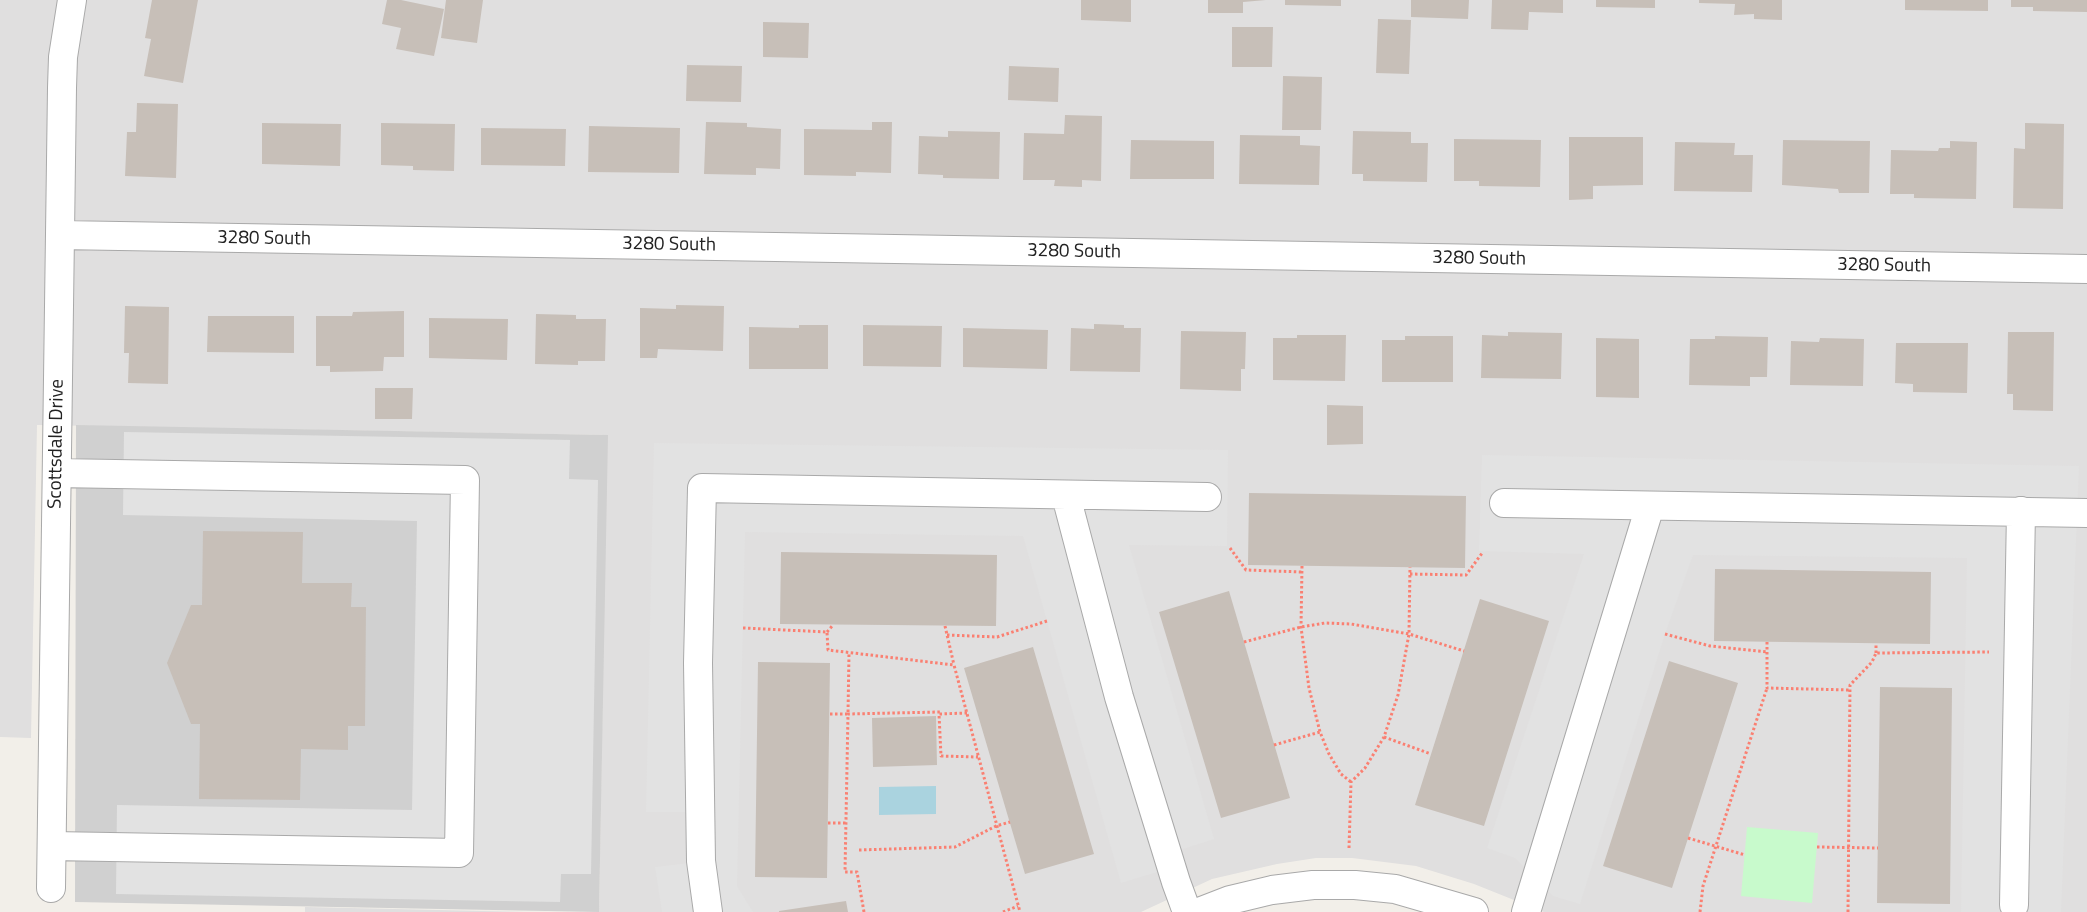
<!DOCTYPE html>
<html>
<head>
<meta charset="utf-8">
<style>
  body { margin:0 }
  canvas { display:block; background:#f2efe9 }
</style>
</head>
<body>
<canvas width="2087" height="912"></canvas>
<script>
const g = document.querySelector('canvas').getContext('2d');
g.lineJoin = 'round';
function fill(path, color) { g.fillStyle = color; g.fill(path, 'evenodd'); }
const toPath = rows => new Path2D(rows.map(r => 'M' + r).join(''));
function trace(path, color, width, dash) { g.strokeStyle = color; g.lineWidth = width; g.lineCap = dash ? 'butt' : 'round'; g.setLineDash(dash || []); g.stroke(path); }
function drawText(font, color, halo, rows, align = 'center') {
  g.font = font + ' "Titillium Web",sans-serif'; g.lineWidth = 4.5; g.setLineDash([]); g.textBaseline = 'middle'; g.strokeStyle = halo; g.fillStyle = color; for (const [text, x, y, turn = 0] of rows) {
    g.save(); g.translate(x, y); g.rotate((+turn || 0) * Math.PI / 180); g.textAlign = isNaN(turn) ? turn : align; if (halo) g.strokeText(text, 0, 0); g.fillText(text, 0, 0); g.restore();
  }
}
const residential = toPath([
  [0,0,2087,0,2087,912,1544,912,1474,884,1416,866,1352,858,1316,858,1277,864,1212,879,1141,912,599,912,607,435,37,425,31,738,0,737],
  [305,907,526,912,305,912]
]);
const religious = toPath([
  [76,425,608,435,599,912,75,902]
]);
const park = toPath([
  [1747,827,1818,833,1812,903,1741,896]
]);
const parking = toPath([
  [124,432,570,440,569,479,598,480,591,874,561,874,560,902,116,894,117,805,412,810,417,521,123,515],
  [654,443,1228,450,1227,546,1129,545,1214,839,1180,850,1157,872,1121,883,1023,536,745,532,737,886,753,912,662,912,655,867,688,863,686,812,646,812],
  [1482,455,2079,466,2061,912,1961,912,1967,558,1693,555,1665,634,1580,904,1553,896,1515,858,1487,848,1584,554,1479,551]
]);
const water = toPath([
  [936,786,936,814,879,815,879,787]
]);
const building = toPath([
  [152,0,198,0,183,83,144,76,151,39,145,38],
  [387,0,401,0,444,9,434,56,396,49,401,28,382,24],
  [446,0,483,0,477,43,441,38],
  [1081,0,1131,0,1131,22,1081,20],
  [1208,0,1266,0,1243,2,1243,13,1208,13],
  [1285,0,1341,0,1341,6,1285,5],
  [1411,0,1469,0,1468,19,1411,17],
  [1492,0,1563,0,1563,13,1529,12,1528,30,1491,29],
  [1596,0,1655,0,1655,8,1596,7],
  [1699,0,1782,0,1782,20,1754,19,1754,14,1734,15,1735,4,1699,3],
  [1905,0,1988,0,1988,11,1905,10],
  [2011,0,2087,0,2087,12,2033,11,2033,7,2011,7],
  [1378,19,1411,20,1409,74,1376,73],
  [763,22,809,23,808,58,763,57],
  [1232,27,1273,27,1272,67,1232,67],
  [687,65,742,66,741,102,686,101],
  [1009,66,1059,68,1058,102,1008,100],
  [1283,76,1322,77,1321,130,1282,130],
  [137,103,178,104,176,178,125,176,127,132,136,132],
  [1065,115,1102,116,1101,181,1082,180,1082,187,1054,186,1055,180,1023,180,1024,133,1064,134],
  [706,122,747,123,747,127,781,129,780,169,756,168,756,175,704,174],
  [872,122,892,122,891,173,856,172,856,176,804,175,804,129,872,130],
  [262,123,341,124,340,166,262,164],
  [381,123,455,124,454,171,413,170,413,166,381,165],
  [2025,123,2064,124,2063,209,2013,208,2014,148,2025,149],
  [589,126,680,128,679,173,588,172],
  [481,128,566,129,565,166,481,165],
  [948,131,1000,132,999,179,943,178,943,175,918,174,919,136,948,137],
  [1353,131,1411,132,1411,143,1428,143,1427,182,1363,181,1363,174,1352,174],
  [1240,135,1300,136,1300,145,1320,146,1319,185,1239,184],
  [1569,137,1643,137,1643,185,1593,186,1593,199,1569,200],
  [1454,139,1541,140,1540,187,1479,186,1479,181,1454,181],
  [1131,140,1214,141,1214,179,1130,179],
  [1783,140,1870,141,1869,193,1839,193,1838,189,1782,185],
  [1950,141,1977,142,1976,199,1914,198,1914,194,1890,194,1891,150,1938,151,1939,148,1950,148],
  [1675,142,1735,143,1734,155,1753,155,1752,192,1674,191],
  [676,305,724,306,723,351,658,349,657,358,640,358,640,308,676,309],
  [125,306,169,307,168,384,128,383,129,353,124,353],
  [404,311,404,357,384,357,383,371,330,372,330,366,316,366,316,316,352,316,353,312],
  [536,314,576,315,576,319,606,319,605,361,578,361,578,365,535,364],
  [208,316,294,316,294,353,207,352],
  [429,318,508,319,507,360,429,358],
  [1094,324,1124,325,1124,328,1141,328,1140,372,1070,371,1071,328,1094,329],
  [799,325,828,325,828,369,749,369,749,327,799,328],
  [863,325,942,326,941,367,863,366],
  [963,328,1048,330,1047,369,963,367],
  [1181,331,1246,332,1245,369,1241,369,1241,391,1180,389],
  [1508,332,1562,333,1561,379,1481,378,1482,335,1508,336],
  [2008,332,2054,332,2053,411,2013,410,2013,394,2007,394],
  [1297,335,1346,335,1345,381,1273,380,1273,338,1297,338],
  [1405,336,1453,336,1453,382,1382,382,1382,340,1405,340],
  [1715,336,1768,337,1767,377,1750,377,1750,386,1689,385,1690,339,1715,339],
  [1596,338,1639,339,1639,398,1596,397],
  [1820,338,1864,339,1863,386,1790,385,1791,341,1819,342],
  [1896,343,1968,343,1967,393,1913,392,1913,384,1895,383],
  [375,388,413,388,412,419,375,419],
  [1327,405,1363,406,1363,444,1327,445],
  [1249,493,1466,496,1465,568,1248,565],
  [203,531,303,532,302,583,352,583,351,607,366,607,365,726,348,726,348,750,301,749,300,800,199,799,200,724,191,724,167,663,191,605,202,605],
  [781,552,997,555,996,626,780,624],
  [1715,569,1931,572,1930,644,1714,641],
  [1229,591,1290,798,1221,818,1159,612],
  [1480,599,1549,621,1484,826,1415,805],
  [1033,647,1094,854,1025,874,964,668],
  [1669,661,1738,683,1672,888,1603,866],
  [758,662,830,663,827,878,755,877],
  [1880,687,1952,688,1950,904,1877,903],
  [936,716,937,765,873,767,872,718],
  [846,901,848,912,779,912,779,911]
]);
const path = toPath([
  [1230,548,1246,570,1302,572],
  [1302,566,1301,627,1309,688,1320,732,1329,754,1341,774,1351,782],
  [1410,574,1466,575,1483,552],
  [945,626,954,665],
  [743,628,827,632,828,650,954,665,1020,912],
  [827,632,833,625],
  [1665,634,1710,646,1768,652],
  [947,635,997,637,1047,621],
  [1244,642,1301,627,1325,623,1351,624,1409,634,1464,651],
  [1767,642,1767,688,1850,690],
  [1876,653,1876,644],
  [967,713,939,714,941,756,978,757],
  [830,714,848,714,849,653],
  [1384,737,1431,754],
  [1274,745,1320,732],
  [828,823,846,823],
  [1688,838,1745,855],
  [1817,847,1878,848],
  [1349,848,1351,782,1365,768,1384,737,1398,695,1409,634,1410,567],
  [859,850,955,847,996,826,1010,822],
  [864,912,857,872,845,872,848,714,940,712,939,714],
  [1003,912,1018,906],
  [1700,912,1703,886,1767,688],
  [1848,912,1850,685,1872,662,1876,653,1989,652]
]);
const minor = toPath([
  [60,235,2087,269],
  [1066,496,1119,697,1176,882,1187,912],
  [1504,503,2087,513],
  [52,846,459,853,465,480,57,473],
  [51,888,62,88,63,57,72,0],
  [2014,905,2021,511],
  [708,912,701,861,698,663,702,488,1207,497],
  [1199,912,1230,900,1272,890,1313,885,1355,885,1395,889,1474,912],
  [1526,912,1650,506]
]);
const streetNames = [
  ["3280 South",264,239,1],
  ["3280 South",669,245,1],
  ["3280 South",1074,252,1],
  ["3280 South",1479,259,1],
  ["3280 South",1884,266,1],
  ["Scottsdale Drive",57,444,-89]
];
fill(residential, '#e0dfdf');
fill(religious, '#d0d0d0');
fill(park, '#c8facc');
fill(parking, '#e2e2e2');
fill(water, '#aad3df');
fill(building, '#c7bfb8');
trace(minor, '#a9a9a9', 30);
trace(path, '#fa8072', 3, [2.5, 2.5]);
trace(minor, '#fff', 28);
drawText('19px', '#222', '#fff', streetNames);
</script>
</body>
</html>
